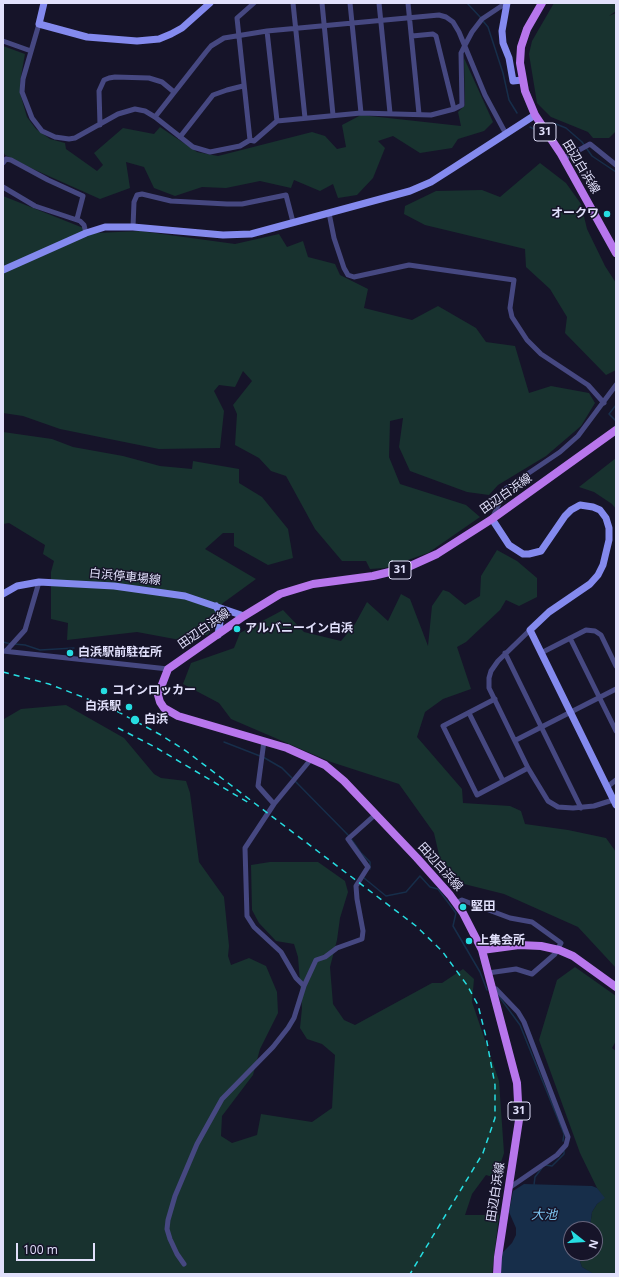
<!DOCTYPE html>
<html>
<head>
<meta charset="utf-8">
<style>
  body { margin:0 }
  #map { position:relative; width:619px; height:1277px; overflow:hidden; background:#161429; font-family:"Open Sans",sans-serif }
  canvas { display:block }
  .frame { position:absolute; inset:0; border:4px solid #e1e0fb; pointer-events:none }
  .north { position:absolute; left:563px; top:1221px; width:40px; height:40px; box-sizing:border-box; background:#161429; border:1px solid #67667d; border-radius:50%; rotate:107deg; font-size:11px; font-weight:700; line-height:16px; text-align:center; color:#e1e0fb }
  .north::after { content:''; display:block; margin:auto; width:14px; height:18px; background:#26dde1; clip-path:polygon(50% 0,100% 100%,50% 72%,0 100%) }
  .scale { position:absolute; left:16px; top:1243px; width:79px; height:18px; box-sizing:border-box; border:2px solid #e1e0fb; border-top:0; padding-left:5px; font-size:12px; line-height:14px; white-space:nowrap; color:#e1e0fb; -webkit-text-stroke:3px #161429; paint-order:stroke }
</style>
</head>
<body>
<div id="map">
<canvas width="619" height="1277"></canvas>
<div class="frame"></div>
<div class="north">N</div>
<div class="scale">100 m</div>
</div>
<script>
const g = document.querySelector('canvas').getContext('2d');
g.lineJoin = 'round';
function fill(path, color) { g.fillStyle = color; g.fill(path, 'evenodd'); }
const toPath = rows => new Path2D(rows.map(r => 'M' + r).join(''));
function trace(path, color, width, dash) { g.strokeStyle = color; g.lineWidth = width; g.lineCap = dash ? 'butt' : 'round'; g.setLineDash(dash || []); g.stroke(path); }
function drawText(font, color, halo, rows, align = 'center') {
  g.font = font + ' "Open Sans","Noto Sans JP",sans-serif'; g.lineWidth = 3; g.setLineDash([]); g.textBaseline = 'middle'; g.strokeStyle = halo; g.fillStyle = color; for (const [text, x, y, turn = 0] of rows) {
    g.save(); g.translate(x, y); g.rotate((+turn || 0) * Math.PI / 180); g.textAlign = isNaN(turn) ? turn : align; if (halo) g.strokeText(text, 0, 0); g.fillText(text, 0, 0); g.restore();
  }
}
const green = toPath([
  [554,3,616,3,616,11,609,16,616,13,616,131,609,138,593,138,588,132,551,117,537,103,529,54,532,41],
  [3,46,25,54,20,82,20,93,27,117,36,129,50,139,65,143,66,149,97,171,103,165,94,153,123,128,154,134,160,127,197,152,218,156,312,132,325,136,337,149,346,147,342,125,361,115,461,126,458,112,465,105,464,58,493,122,484,131,458,139,452,148,420,153,393,136,378,141,385,148,373,178,357,195,338,198,333,184,320,191,294,180,291,188,260,181,226,188,202,187,175,196,154,188,144,167,126,162,130,188,100,199,33,169,5,155,3,151],
  [540,163,566,183,581,204,587,229,605,266,616,283,616,370,606,375,565,333,567,317,550,289,526,267,525,249,425,225,404,214,405,206,436,191,482,190,500,197],
  [3,196,96,233,140,231,235,244,279,234,287,247,303,241,308,257,335,264,340,275,368,289,364,308,412,320,438,306,476,328,486,342,515,346,529,393,551,386,589,393,595,403,581,426,546,456,498,485,489,495,467,492,410,471,399,447,403,418,390,421,389,457,400,484,466,505,480,517,428,553,385,568,370,569,366,561,342,561,315,529,286,476,271,471,259,458,235,445,237,414,233,405,252,381,243,371,235,387,219,385,214,391,224,411,220,448,159,449,60,429,23,416,3,413],
  [3,432,52,439,73,447,123,456,160,466,192,469,193,461,239,469,239,483,262,497,288,529,293,558,268,565,234,546,234,533,223,533,205,549,256,579,223,603,213,617,218,624,207,635,180,640,137,632,67,640,68,623,51,619,51,572,54,561,43,554,45,545,9,523,3,524],
  [616,458,616,509,612,504,594,492,579,487],
  [497,550,517,561,537,578,537,597,519,606,506,600,500,610,466,642,457,647,471,689,443,699,425,712,417,737,462,789,463,803,510,806,521,811,525,824,568,830,606,838,616,852,616,968,578,927,504,894,464,884,442,868,434,833,399,784,331,762,231,719,219,703,183,684,191,663,234,648,240,633,283,610,304,632,341,641,355,624,367,602,388,621,401,594,410,599,428,646,432,606,443,590,449,592,465,605,480,596,481,576],
  [66,705,124,738,154,774,161,778,186,781,190,793,199,862,224,897,229,946,228,956,231,965,249,958,266,966,277,992,278,1013,260,1049,253,1075,222,1116,221,1136,232,1143,257,1135,261,1114,312,1122,332,1108,335,1055,322,1044,307,1039,300,1028,302,1008,298,957,294,944,276,941,259,923,252,910,251,865,270,862,318,862,345,881,348,892,340,918,337,940,330,967,333,1004,344,1020,355,1025,432,983,442,983,463,969,474,979,472,1002,499,1081,504,1153,496,1178,486,1175,472,1194,465,1215,499,1215,492,1274,3,1274,3,727,4,719,21,709],
  [575,967,616,996,616,1041,612,1048,616,1051,616,1274,593,1274,582,1267,577,1253,595,1253,595,1229,587,1229,590,1226,592,1212,597,1204,604,1198,597,1188,580,1153,539,1040,557,980]
]);
const water = toPath([
  [524,1184,592,1186,597,1188,605,1198,597,1204,592,1212,590,1226,587,1229,571,1229,571,1253,577,1253,582,1267,594,1274,500,1274,501,1254,512,1243,516,1235,516,1228,509,1212,513,1191]
]);
const stream = toPath([
  [467,3,481,18],
  [483,21,488,27,503,73,509,100,517,113],
  [549,124,556,124,566,128,582,142,592,156,616,172],
  [530,127,534,129],
  [616,405,609,414,616,421],
  [615,426,616,423],
  [3,642,11,644],
  [14,644,25,645,40,650,74,648],
  [224,742,260,756],
  [263,757,282,768,292,778],
  [295,781,349,836,361,853,370,862,370,869],
  [364,878,386,896,406,892,420,876,430,887,438,889,456,913,453,926,480,972,487,990],
  [498,995,520,1025,564,1134,563,1141],
  [545,1165,552,1166,564,1154,564,1151],
  [534,1185,535,1177,542,1168]
]);
const street = toPath([
  [293,3,305,118],
  [322,3,333,115],
  [350,3,361,113],
  [379,3,390,113],
  [408,3,419,114],
  [39,24,23,79,22,92,32,118,42,131,55,137,69,139,75,138,118,114,135,109,145,111,155,117,193,147,210,152,240,146,250,140,254,141,277,121,361,113,431,115,454,109,462,105,461,53,464,47,472,32,482,19,506,3],
  [267,31,277,121],
  [412,36,433,34,436,36,454,109],
  [3,41,31,51],
  [155,117,206,52,211,46,224,38,267,31,439,15,446,17,453,22,459,32,485,95,506,134],
  [100,125,99,91,104,80,109,78,115,77,149,78,162,82,174,92],
  [180,137,213,95,227,90,243,86],
  [250,140,237,18,254,3],
  [563,159,590,144,616,165],
  [3,163,6,159,11,160,48,180,83,196,77,219],
  [3,187,35,206,80,221,84,225,86,233],
  [329,213,334,238,344,268,348,275,354,277,409,265,514,280,510,308,512,317,527,340,541,354,588,385,604,403],
  [133,227,134,202,137,195,142,194,171,201,227,204,242,204,286,195,293,222],
  [493,517,505,489,560,452,578,436,616,385],
  [530,630,498,661,491,671,489,678,489,688,528,768,548,801,558,807,573,808,594,806,613,800],
  [570,638,616,731],
  [3,651,168,669],
  [6,651,25,630,39,582],
  [505,653,581,808],
  [541,653,586,630,595,631,601,635,616,666],
  [495,699,443,726,477,795,528,768],
  [469,713,503,781],
  [516,740,616,689],
  [607,787,616,780],
  [274,804,312,758],
  [456,903,462,900,510,918,532,922,561,943,555,954,532,974,516,969,488,973],
  [304,986,316,960,325,957,337,948,362,939,363,931,357,899,356,886,368,867,348,839,376,814],
  [492,988,496,989,518,1012,524,1022,568,1137,566,1145,557,1155,509,1188],
  [184,1264,177,1254,170,1239,167,1229,168,1220,175,1196,197,1144,222,1099,273,1047,288,1028,294,1018,304,986,296,978,281,952,254,927,247,916,245,848,274,804,258,786,264,741]
]);
const secondary = toPath([
  [44,3,39,24,87,37,137,41,159,39,171,34,182,28,210,3],
  [507,3,502,31,503,43,509,58,513,81,522,80],
  [3,270,86,233,105,227,133,227,223,235,251,234,410,191,431,182,453,168,535,115],
  [492,519,509,545,523,554,529,554,541,551,565,516,571,510,580,505,593,507,600,510,606,518,609,528,609,540,603,565,598,575,590,584,549,612,530,630,616,805],
  [3,594,17,586,39,582,114,586,185,596,244,616],
  [216,606,221,615,218,635]
]);
const primary = toPath([
  [542,3,527,29,521,47,520,63,525,91,535,115,561,154,616,253],
  [482,950,519,945,541,946,559,950,573,956,616,987],
  [497,1274,498,1257,519,1120,517,1083,482,950,463,913,450,895,417,858,344,781,325,765,287,748,178,716,164,708,160,702,158,695,168,669,244,616,280,594,313,584,373,576,406,568,437,554,492,519,616,430]
]);
const rail = toPath([
  [3,672,49,684,111,708,161,735,186,751,416,926,442,951,467,985,478,1005,486,1037,495,1085,495,1118,483,1153,410,1274],
  [118,728,155,747,249,803]
]);
const markers = [
  [607,214,4,"#26dde1"],
  [237,629,4,"#26dde1"],
  [70,653,4,"#26dde1"],
  [104,691,4,"#26dde1"],
  [129,707,4,"#26dde1"],
  [135,720,5,"#26dde1"],
  [463,907,4,"#26dde1"],
  [469,941,4,"#26dde1"]
];
const shields = [
  [545,132,22],
  [400,570,22],
  [519,1111,22]
];
const shieldNames = [
  ["31",545,132],
  ["31",400,570],
  ["31",519,1111]
];
const streetNames = [
  ["田辺白浜線",581,167,59],
  ["田辺白浜線",506,494,-35],
  ["白浜停車場線",125,577,6],
  ["田辺白浜線",204,629,-35],
  ["田辺白浜線",440,867,48],
  ["田辺白浜線",496,1192,-81]
];
const poiNames = [
  ["オークワ",599,214,"right"],
  ["アルバニーイン白浜",245,629],
  ["白浜駅前駐在所",78,653],
  ["コインロッカー",112,691],
  ["白浜駅",121,707,"right"],
  ["白浜",144,720],
  ["堅田",471,907],
  ["上集会所",477,941]
];
const waterNames = [
  ["大池",544,1215]
];
fill(green, '#18322f');
fill(water, '#172e4a');
trace(stream, '#172e4a', 1.5);
trace(street, '#464881', 5);
trace(secondary, '#848aee', 7);
trace(primary, '#b776ec', 8);
trace(rail, '#26dde1', 1.5, [6, 5]);
for (const [x, y, r, color] of markers) { const dot = new Path2D(); dot.arc(x, y, r, 0, 2 * Math.PI); g.fillStyle = color; g.fill(dot); trace(dot, '#161429', 1.5); }
for (const [x, y, w] of shields) { const box = new Path2D(); box.roundRect(x - w / 2, y - 9, w, 18, 3); g.fillStyle = '#161429'; g.fill(box); trace(box, '#e1e0fb', 1); }
drawText('bold 11px', '#e1e0fb', null, shieldNames);
drawText('12px', '#e1e0fb', '#161429', streetNames);
drawText('bold 12px', '#e1e0fb', '#161429', poiNames, 'left');
drawText('italic 13px', '#7cc2ed', '#161429', waterNames);
</script>
</body>
</html>
